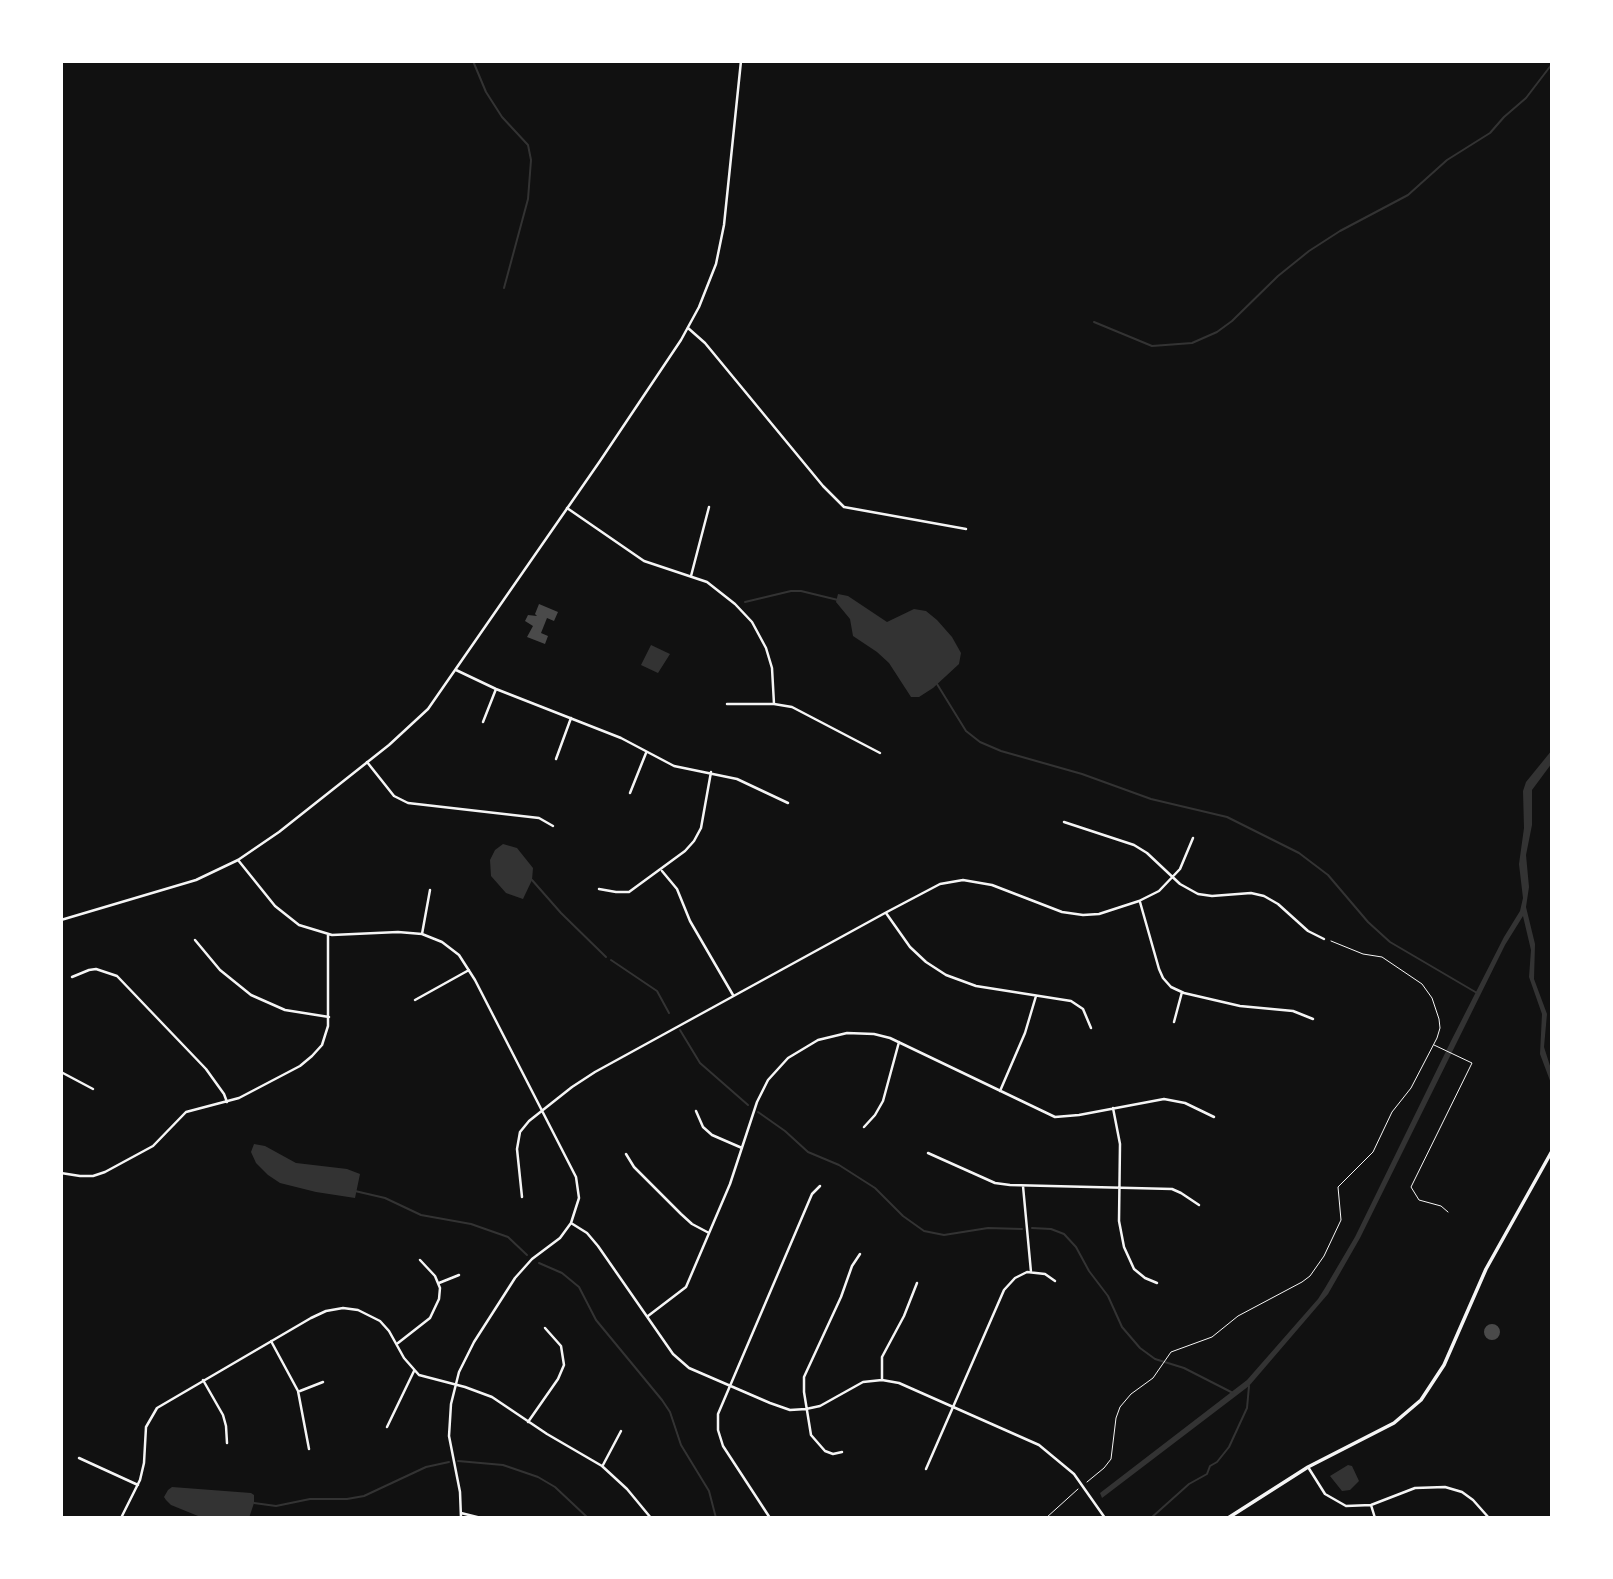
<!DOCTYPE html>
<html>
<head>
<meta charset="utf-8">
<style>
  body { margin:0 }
  #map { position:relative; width:1613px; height:1579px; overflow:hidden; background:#111; font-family:"DejaVu Sans",sans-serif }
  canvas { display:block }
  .frame { position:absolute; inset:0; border:63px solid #fff; pointer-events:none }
</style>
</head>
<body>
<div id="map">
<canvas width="1613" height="1579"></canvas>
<div class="frame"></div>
</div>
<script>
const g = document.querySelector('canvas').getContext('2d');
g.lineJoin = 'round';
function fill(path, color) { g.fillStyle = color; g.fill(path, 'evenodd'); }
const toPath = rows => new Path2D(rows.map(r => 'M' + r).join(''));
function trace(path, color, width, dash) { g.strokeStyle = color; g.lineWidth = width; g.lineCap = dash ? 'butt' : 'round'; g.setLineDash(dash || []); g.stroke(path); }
const water = toPath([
  [838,594,848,596,887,622,914,609,926,611,937,620,952,637,961,653,959,664,933,688,919,697,911,697,889,663,877,652,853,636,850,619,836,602],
  [651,645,670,654,658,673,641,665],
  [1552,750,1552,763,1532,790,1532,825,1526,855,1529,887,1526,907,1535,944,1534,979,1547,1014,1544,1047,1552,1072,1552,1086,1540,1054,1542,1014,1529,977,1531,950,1523,916,1505,945,1360,1238,1328,1294,1249,1386,1102,1498,1100,1493,1247,1380,1318,1299,1325,1288,1355,1237,1451,1041,1504,937,1520,911,1523,898,1519,864,1524,828,1523,791,1526,782],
  [503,844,517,848,533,868,532,880,523,899,506,893,491,876,490,860,495,850],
  [254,1144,265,1146,296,1163,347,1169,360,1174,355,1198,316,1192,280,1183,268,1175,256,1163,251,1152],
  [1348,1465,1352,1466,1359,1481,1350,1490,1342,1491,1330,1476],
  [172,1487,251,1493,254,1495,254,1503,249,1518,203,1518,171,1505,166,1500,164,1497,168,1490]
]);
const stream = toPath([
  [473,61,486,92,502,117,528,145,531,160,528,199,504,288],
  [1094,322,1152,346,1192,343,1217,332,1232,321,1278,276,1309,251,1340,231,1408,195,1447,160,1490,133,1504,117,1526,98,1552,64],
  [745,602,791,591,801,591,838,600],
  [937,684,966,731,980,742,1001,751,1082,774,1151,799,1227,817,1299,853,1328,875,1368,922,1390,942,1477,993],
  [532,880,561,913,606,957],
  [611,960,657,991,669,1013],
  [680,1030,700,1063,748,1105],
  [758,1112,785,1131,808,1152,839,1165,875,1188,903,1216,924,1231,944,1235,988,1228,1022,1229],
  [355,1191,385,1198,421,1215,471,1224,508,1237,527,1255],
  [1032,1228,1051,1229,1064,1234,1076,1247,1089,1271,1108,1296,1122,1327,1140,1348,1155,1359,1184,1368,1233,1393],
  [539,1263,562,1273,579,1287,596,1320,662,1400,670,1412,681,1445,709,1491,716,1518],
  [458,1461,503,1465,538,1477,555,1487,588,1518],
  [254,1503,276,1506,310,1499,347,1499,364,1496,426,1467,449,1462],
  [1151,1518,1189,1484,1207,1474,1210,1466,1217,1462,1229,1447,1247,1408,1249,1386]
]);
const building = toPath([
  [539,604,558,612,554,621,547,618,541,633,548,636,545,644,527,637,533,626,525,621,528,615,537,616,535,614],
  '1484 1332a8 8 0 1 1 16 0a8 8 0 1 1-16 0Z'
]);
const path = toPath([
  [1434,1045,1472,1063,1411,1187,1419,1200,1441,1206,1448,1212],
  [1087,1482,1104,1468,1111,1459,1116,1418,1120,1407,1131,1394,1153,1378,1171,1352,1212,1337,1238,1316,1302,1282,1310,1276,1324,1256,1341,1220,1338,1187,1373,1152,1392,1112,1411,1088,1437,1038,1440,1028,1439,1019,1432,998,1422,984,1382,957,1363,954,1331,941],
  [1046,1518,1078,1489]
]);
const minor = toPath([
  [688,328,705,343,823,486,844,507,966,529],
  [567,508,644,561,707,582,735,604,752,622,766,648,772,668,774,704],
  [691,576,709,507],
  [456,670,496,689,621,738,674,766,737,779,788,803],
  [727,704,774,704,792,707,880,753],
  [483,722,496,689],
  [556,759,571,718],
  [367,762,394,796,408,803,539,818,553,826],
  [630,793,646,753],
  [1064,822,1134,845,1147,853,1180,884,1198,894,1212,896,1251,893,1264,896,1278,904,1308,931,1324,939],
  [238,860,275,906,299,925,332,935,398,932,422,934,442,942,459,955,475,980,576,1177,579,1198,571,1223,560,1238,532,1259,515,1278,474,1342,459,1372,451,1404,449,1436,460,1492,461,1518],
  [662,871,677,889,690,921,733,995],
  [599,889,616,892,629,892,685,851,694,841,701,828,711,772],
  [1140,902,1159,969,1163,978,1171,987,1184,993,1240,1006,1293,1011,1313,1019],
  [886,913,910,947,926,962,946,975,976,986,1071,1001,1083,1009,1091,1028],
  [422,934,430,890],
  [195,940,220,970,251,995,285,1010,329,1017],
  [72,977,89,970,96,969,117,976,206,1069,224,1094,227,1102],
  [415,1000,469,970],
  [1174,1022,1182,992],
  [61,1072,93,1089],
  [1000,1091,1025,1033,1036,996],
  [1113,1108,1120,1144,1119,1221,1124,1247,1134,1269,1145,1278,1157,1283],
  [696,1111,703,1127,712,1135,742,1148],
  [864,1127,875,1115,883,1101,899,1042],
  [928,1153,995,1183,1010,1185,1172,1189,1181,1193,1199,1205],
  [626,1154,634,1167,681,1214,692,1224,709,1233],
  [61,1173,80,1176,93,1176,105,1172,153,1146,186,1112,239,1098,300,1066,312,1056,322,1045,328,1026,328,935],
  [1023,1186,1031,1272],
  [522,1197,517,1149,520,1132,529,1121,572,1087,595,1072,885,913,940,884,963,880,992,885,1062,912,1083,915,1099,914,1139,901,1159,891,1180,869,1193,838],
  [571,1223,587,1233,598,1246,673,1354,689,1368,770,1403,790,1410,806,1409,820,1406,863,1382,882,1380,899,1383,1039,1445,1074,1474,1105,1518],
  [439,1283,459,1275],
  [648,1316,686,1287,730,1184,757,1102,768,1080,788,1058,818,1040,847,1033,874,1034,890,1038,1055,1117,1079,1115,1164,1099,1185,1103,1214,1117],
  [271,1341,298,1391,309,1449],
  [398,1343,430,1318,439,1299,440,1288,435,1276,420,1260],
  [203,1380,223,1415,226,1426,227,1443],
  [882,1380,882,1357,904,1316,917,1283],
  [300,1391,323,1382],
  [528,1422,558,1379,564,1365,561,1346,545,1328],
  [387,1427,414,1371],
  [842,1452,833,1454,825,1451,811,1435,804,1392,804,1377,841,1297,852,1266,860,1254],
  [79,1458,138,1485],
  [603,1465,621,1431],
  [1308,1467,1325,1494,1346,1506,1371,1505,1415,1488,1445,1487,1462,1492,1473,1500,1489,1518],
  [926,1469,1004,1290,1015,1278,1027,1272,1045,1274,1055,1281],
  [1371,1505,1375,1518],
  [461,1513,481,1518],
  [121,1518,140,1480,144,1463,146,1427,157,1408,311,1318,326,1311,343,1308,358,1310,380,1321,389,1331,404,1358,419,1375,465,1387,492,1397,547,1434,602,1466,627,1489,651,1518],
  [770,1518,723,1446,718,1430,718,1414,812,1194,820,1186]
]);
const tertiary = toPath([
  [61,920,196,880,238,860,279,832,389,745,428,709,600,461,681,340,699,307,716,264,724,225,741,61]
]);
const secondary = toPath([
  [1228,1518,1308,1467,1394,1423,1421,1400,1444,1365,1486,1269,1552,1151]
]);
fill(water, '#333');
trace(stream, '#333', 2);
fill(building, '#4a4a4a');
trace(path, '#f5f5f5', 1);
trace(minor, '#f5f5f5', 2.5);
trace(tertiary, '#f5f5f5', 2.5);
trace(secondary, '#f5f5f5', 3.5);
</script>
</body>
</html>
